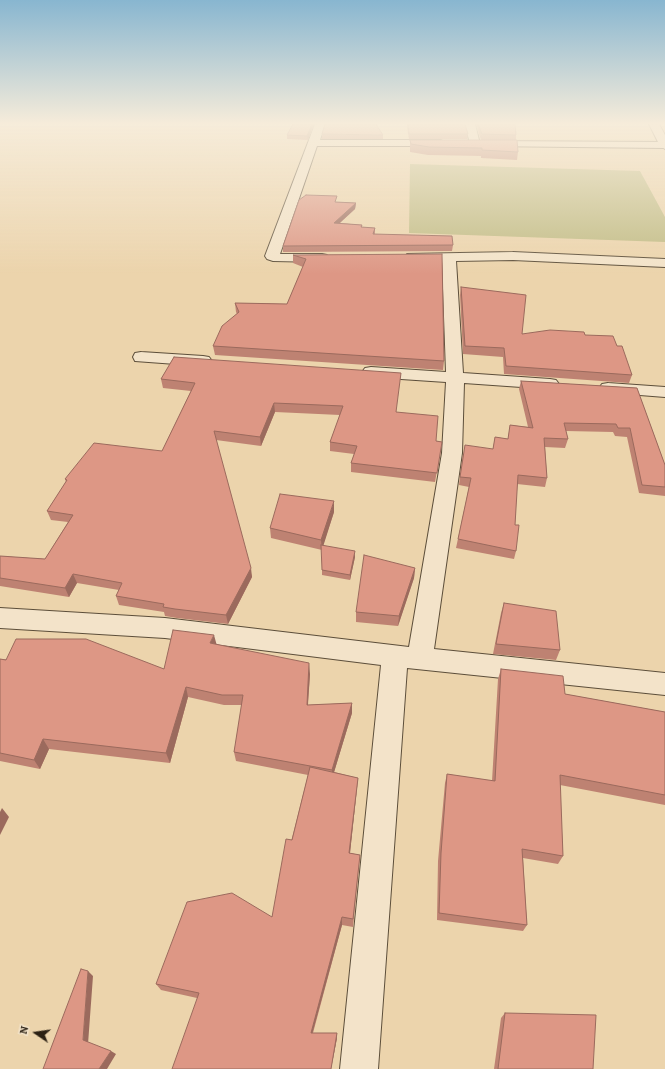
<!DOCTYPE html>
<html>
<head>
<meta charset="utf-8">
<style>
  body { margin:0 }
  #map { position:relative; width:665px; height:1069px; overflow:hidden; background:#ecd4ac; font-family:Alegreya,serif }
  canvas { display:block }
  .north { position:absolute; left:16px; top:1013px; width:40px; height:40px; -webkit-text-stroke:3px #f3e3c9; paint-order:stroke; rotate:283deg; font-size:11px; font-weight:700; line-height:16px; text-align:center; color:#2c2114 }
  .north::after { content:''; display:block; margin:auto; width:14px; height:18px; background:#2c2114; clip-path:polygon(50% 0,100% 100%,50% 72%,0 100%) }
</style>
</head>
<body>
<div id="map">
<canvas width="665" height="1069"></canvas>
<div class="north">N</div>
</div>
<script>
const g = document.querySelector('canvas').getContext('2d');
g.lineJoin = 'round';
function fill(path, color) { g.fillStyle = color; g.fill(path, 'evenodd'); }
const toPath = rows => new Path2D(rows.map(r => 'M' + r).join(''));
function trace(path, color, width, dash) { g.strokeStyle = color; g.lineWidth = width; g.lineCap = dash ? 'butt' : 'round'; g.setLineDash(dash || []); g.stroke(path); }
const green = toPath([
  [410,164,640,171,665,217,665,242,409,233]
]);
const minor = toPath([
  [315,124,325,124,320,140,441,140,446,143,441,146,317,146,280,254,322,254,327,255,329,258,327,261,322,262,273,261,267,259,265,256,315,124],
  [465,124,475,124,480,144,479,146,475,147,470,144,465,124],
  [487,141,664,142,665,148,483,146,482,144,483,142,487,141],
  [513,252,665,259,665,267,513,260,456,261,463,373,550,379,556,380,559,384,556,388,550,389,464,383,462,453,434,649,665,673,665,695,407,668,378,1069,340,1069,381,665,165,638,0,628,0,608,165,618,409,647,442,453,446,382,371,377,365,376,362,372,365,368,371,367,446,372,442,261,412,261,407,260,405,257,407,254,513,252],
  [141,352,203,356,209,357,212,361,209,365,203,366,135,361,133,357,135,353,141,352],
  [608,383,665,387,665,397,602,392,599,388,602,384,608,383]
]);
const tertiary = toPath([
  [649,124,659,124,665,135,665,149,660,146,649,124]
]);
const wall = toPath([
  [314,124,308,140,287,139,287,135],
  [407,124,468,134,467,139,409,139,407,128],
  [476,124,515,124,516,135,516,140,481,140],
  [322,134,383,135,383,139,322,139],
  [410,140,518,152,517,160,481,158,481,156,428,155,410,152],
  [337,202,356,203,355,209,340,223,362,225,362,227,375,228,375,234,453,245,452,251,283,252,283,246],
  [442,254,444,361,443,370,215,355,213,346,237,314,236,312,235,303,287,304,303,267,293,263,293,255],
  [461,287,522,334,585,335,617,346,632,375,629,383,504,374,503,357,463,354,460,295],
  [174,357,396,413,436,441,442,442,435,482,351,472,351,463,354,454,330,451,330,442,340,415,275,412,261,446,216,440,252,577,228,624,177,618,165,616,164,612,119,605,116,596,119,590,77,583,69,597,0,586,0,556,45,559,68,522,51,520,47,511,66,482,65,479,162,451,191,391,163,388,161,379],
  [521,381,637,388,665,465,665,496,639,493,627,437,615,436,613,432,566,431,568,439,565,448,545,447,547,478,545,487,517,484,515,525,516,551,514,559,456,548,469,487,459,485,463,454,493,449,495,437,508,439,510,425,528,427,519,389],
  [334,512,323,545,355,557,350,580,322,575,322,550,271,538,270,528],
  [415,568,414,578,398,626,356,622,356,612],
  [504,603,560,650,556,660,493,654,501,613],
  [216,644,310,674,308,705,352,703,352,713,334,772,358,778,357,788,350,853,360,855,353,927,342,925,313,1033,337,1033,337,1038,331,1069,197,998,161,990,156,984,272,917,308,775,236,761,234,752,242,705,224,705,188,697,170,763,49,749,40,769,0,761,0,659,164,669],
  [501,669,565,694,665,712,665,805,560,785,563,856,558,864,523,858,527,925,523,931,437,920,438,861,445,783,447,774,492,781,498,679],
  [505,1013,593,1069,494,1069,501,1018]
]);
const shadedWall = toPath([
  [312,124,314,124,308,140,307,136],
  [356,203,355,209,334,228,334,223],
  [274,403,275,412,261,446,260,437],
  [334,501,334,512,322,550,321,540],
  [355,551,355,557,350,580,350,575],
  [251,568,252,577,228,624,226,615],
  [415,568,414,578,398,626,399,616],
  [73,574,77,583,69,597,65,588],
  [214,635,217,646,210,643],
  [309,663,310,674,307,715,307,705],
  [186,687,188,697,170,763,166,753],
  [352,703,352,713,332,779,332,770],
  [43,739,49,749,40,769,34,760],
  [358,778,357,788,349,862,349,853],
  [2,808,9,817,0,835,0,812],
  [342,917,342,925,311,1038,311,1033],
  [88,971,93,976,88,1044,83,1040],
  [337,1033,337,1038,331,1069],
  [111,1051,116,1054,107,1069,99,1069]
]);
const building = toPath([
  [293,124,312,124,307,136,287,135,293,124],
  [325,124,376,124,383,135,322,134,325,124],
  [408,124,465,124,468,134,409,134,408,124],
  [478,124,515,124,516,135,482,134,478,124],
  [410,140,517,140,518,152,482,150,482,148,429,147,411,144,410,140],
  [306,195,337,196,335,202,356,203,334,223,362,225,361,227,375,228,373,234,452,236,453,245,283,246,299,200,306,195],
  [442,254,444,361,213,346,222,326,239,312,235,303,287,304,306,259,293,255,442,254],
  [461,287,526,295,522,334,550,330,584,332,585,335,613,336,617,346,622,346,632,375,506,366,504,348,465,346,461,287],
  [174,357,401,373,396,412,438,416,436,441,442,442,437,473,351,463,357,446,330,442,343,406,274,403,260,437,214,431,251,568,226,615,175,609,163,607,164,604,116,596,122,583,73,574,65,588,0,578,0,556,45,559,73,515,47,511,67,480,65,479,94,443,162,451,195,383,161,379,174,357],
  [521,381,637,388,665,465,665,487,642,485,630,428,618,428,616,424,564,423,568,439,544,438,547,478,518,475,515,525,519,525,516,551,458,539,471,478,460,477,465,445,493,449,495,437,508,439,510,425,533,428,521,381],
  [280,494,334,501,321,540,270,528,280,494],
  [321,545,355,551,350,575,322,570,321,545],
  [364,555,415,568,399,616,356,612,364,555],
  [504,603,556,611,560,650,496,644,504,603],
  [173,630,214,635,210,643,309,663,307,705,352,703,332,770,234,752,243,695,222,695,186,687,166,753,43,739,34,760,0,753,0,659,6,660,16,639,86,639,164,669,173,630],
  [501,669,563,676,565,694,665,712,665,795,560,775,563,856,522,849,527,925,439,913,441,853,447,774,495,781,501,669],
  [310,767,358,778,349,853,360,855,353,919,342,917,311,1033,337,1033,331,1069,172,1069,199,993,156,984,187,902,232,893,272,917,286,839,292,840,310,767],
  [81,969,88,971,83,1040,111,1051,99,1069,43,1069,81,969],
  [505,1013,596,1015,593,1069,498,1069,505,1013]
]);
fill(green, '#c0bb84');
trace(minor, '#5c4e3a', 2);
trace(tertiary, '#5c4e3a', 2);
fill(minor, '#f3e3c9');
fill(tertiary, '#f3e3c9');
fill(wall, '#be8272');
fill(shadedWall, '#9b6a5d');
fill(building, '#dd9785');
trace(building, '#9b6a5d', 1);
const sky = g.createLinearGradient(0, 0, 0, 274);
sky.addColorStop(0, '#88b6d0');
sky.addColorStop(0.45, '#f6ecda');
sky.addColorStop(1, '#f6ecda00');
g.fillStyle = sky;
g.fillRect(0, 0, 665, 274);
</script>
</body>
</html>
